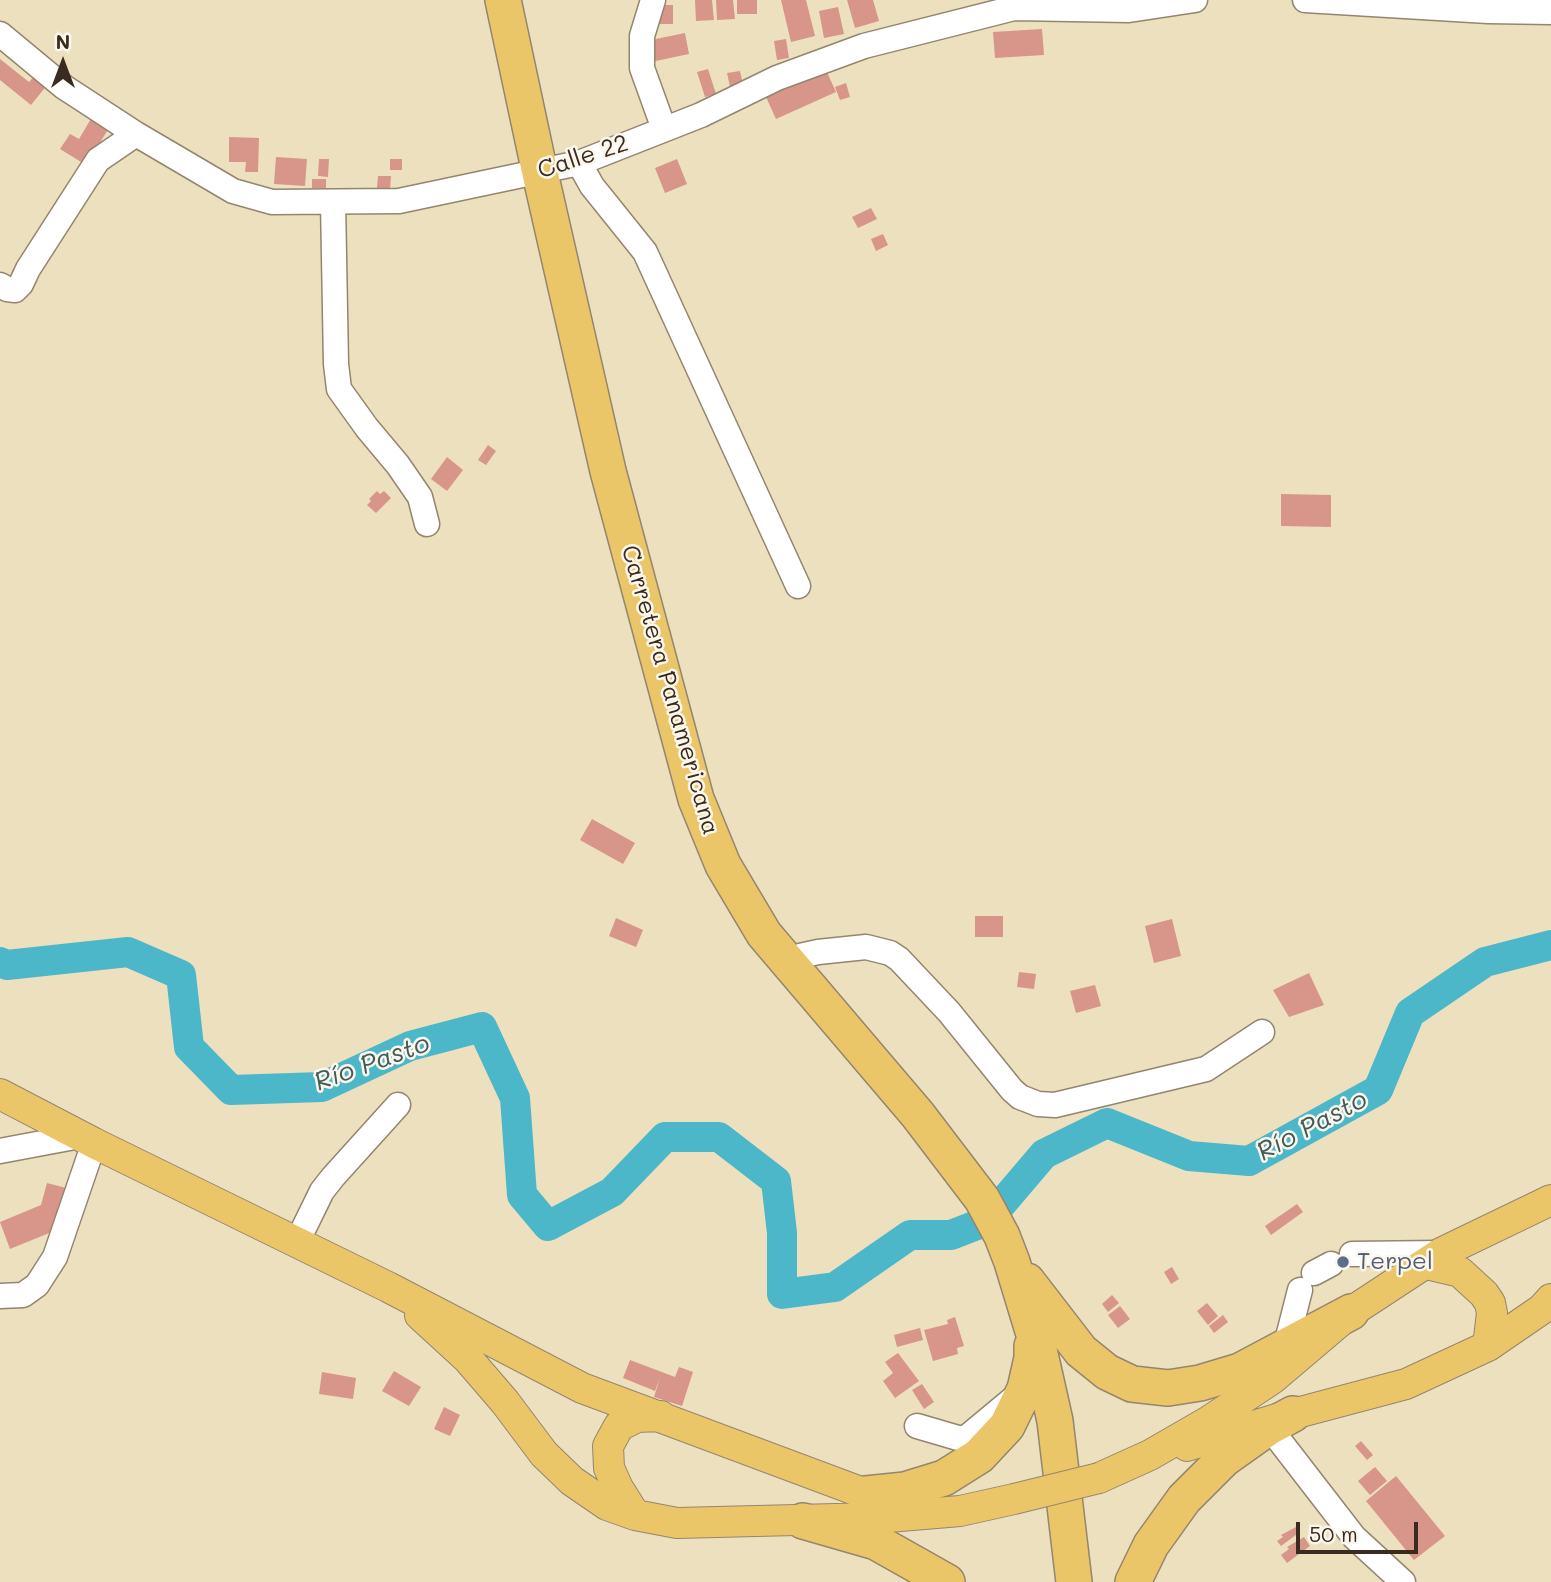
<!DOCTYPE html>
<html>
<head>
<meta charset="utf-8">
<style>
  body { margin:0 }
  #map { position:relative; width:1551px; height:1582px; overflow:hidden; background:#ece0bf; font-family:Mali,sans-serif }
  canvas { display:block }
  .north { position:absolute; left:28px; top:28px; width:70px; height:70px; -webkit-text-stroke:5px #fbf7ec; paint-order:stroke; rotate:0deg; font-size:19px; font-weight:700; line-height:28px; text-align:center; color:#3b2a1e }
  .north::after { content:''; display:block; margin:auto; width:24px; height:32px; background:#3b2a1e; clip-path:polygon(50% 0,100% 100%,50% 72%,0 100%) }
  .scale { position:absolute; left:1296px; top:1522px; width:122px; height:32px; box-sizing:border-box; border:4px solid #3b2a1e; border-top:0; padding-left:9px; font-size:21px; line-height:24px; white-space:nowrap; color:#3b2a1e; -webkit-text-stroke:5px #fbf7ec; paint-order:stroke }
</style>
</head>
<body>
<div id="map">
<canvas width="1551" height="1582"></canvas>
<div class="north">N</div>
<div class="scale">50 m</div>
</div>
<script>
const g = document.querySelector('canvas').getContext('2d');
g.lineJoin = 'round';
const toPath = rows => new Path2D(rows.map(r => 'M' + r).join(''));
function trace(path, color, width, dash) { g.strokeStyle = color; g.lineWidth = width; g.lineCap = dash ? 'butt' : 'round'; g.setLineDash(dash || []); g.stroke(path); }
function fill(path, color) { g.fillStyle = color; g.fill(path, 'evenodd'); }
function drawText(font, color, halo, rows, align = 'center') {
  g.font = font + ' Mali,sans-serif'; g.lineWidth = 5; g.setLineDash([]); g.textBaseline = 'middle'; g.strokeStyle = halo; g.fillStyle = color; for (const [text, x, y, turn = 0] of rows) {
    g.save(); g.translate(x, y); g.rotate((+turn || 0) * Math.PI / 180); g.textAlign = isNaN(turn) ? turn : align; if (halo) g.strokeText(text, 0, 0); g.fillText(text, 0, 0); g.restore();
  }
}
const river = toPath([
  [0,962,7,965,128,952,181,975,189,1047,231,1090,322,1087,410,1046,482,1027,515,1098,522,1195,548,1226,612,1192,665,1137,719,1137,776,1181,782,1233,782,1294,835,1287,910,1235,951,1235,987,1221,1044,1154,1107,1123,1189,1156,1249,1161,1378,1090,1410,1013,1485,962,1551,945]
]);
const building = toPath([
  [695,0,712,0,714,20,696,21],
  [716,0,733,0,735,19,717,20],
  [737,0,757,0,757,14,737,14],
  [781,0,806,0,815,36,791,42],
  [847,0,873,0,879,21,855,28],
  [659,5,673,5,673,24,659,24],
  [838,7,844,34,824,38,819,11],
  [1042,29,1044,55,995,58,993,32],
  [685,33,689,54,651,62,646,41],
  [786,39,789,58,777,60,774,41],
  [0,59,29,82,36,74,48,84,31,105,0,80],
  [708,69,716,94,705,97,697,72],
  [826,70,836,92,776,119,766,97],
  [740,71,744,89,731,91,727,73],
  [846,83,850,97,840,100,835,87],
  [92,117,109,128,86,165,60,149,70,134,79,139],
  [229,137,259,138,258,172,245,172,246,162,229,162],
  [276,157,307,159,305,186,274,184],
  [319,159,329,159,328,177,318,176],
  [390,159,402,159,402,170,390,170],
  [677,159,687,184,665,193,655,168],
  [378,176,391,176,390,189,377,188],
  [312,179,326,179,326,188,312,188],
  [871,208,877,219,858,228,852,217],
  [883,234,888,245,876,251,871,239],
  [488,445,496,451,486,465,478,460],
  [447,457,463,470,447,491,431,479],
  [377,491,380,494,384,491,391,498,376,513,367,505,371,501,369,499],
  [1281,494,1331,495,1331,527,1281,526],
  [592,819,635,843,623,864,580,840],
  [975,916,1003,916,1003,937,975,937],
  [616,918,643,930,636,947,609,936],
  [1172,919,1181,956,1154,963,1145,926],
  [1019,972,1036,974,1034,989,1017,987],
  [1309,973,1324,1005,1289,1017,1273,990],
  [1095,985,1101,1006,1076,1013,1070,991],
  [47,1183,70,1189,59,1229,10,1249,0,1222,41,1205],
  [1297,1204,1303,1212,1271,1235,1265,1226],
  [1172,1267,1179,1279,1171,1284,1164,1272],
  [1112,1295,1119,1303,1108,1312,1102,1304],
  [1207,1303,1218,1316,1208,1325,1197,1311],
  [1120,1306,1130,1319,1118,1328,1108,1315],
  [1223,1315,1228,1322,1214,1333,1209,1326],
  [955,1317,964,1346,957,1348,958,1354,933,1361,924,1330,948,1324,947,1320],
  [920,1328,923,1340,897,1347,894,1335],
  [898,1353,919,1381,895,1398,883,1381,893,1373,885,1362],
  [630,1360,675,1377,679,1367,693,1372,682,1406,654,1397,660,1378,655,1391,623,1378],
  [394,1371,421,1387,409,1406,382,1391],
  [322,1372,356,1378,353,1399,319,1394],
  [922,1384,934,1402,924,1409,912,1390],
  [444,1407,460,1415,450,1436,434,1429],
  [1361,1441,1373,1455,1367,1460,1355,1446],
  [1375,1467,1387,1481,1370,1495,1358,1481],
  [1396,1476,1445,1536,1414,1560,1366,1501],
  [1296,1527,1300,1532,1281,1546,1277,1541,1283,1537,1281,1535],
  [1304,1537,1310,1546,1287,1563,1281,1555,1289,1549,1287,1547]
]);
const minor = toPath([
  [653,0,642,36,642,68,664,129],
  [1305,0,1488,11,1551,12],
  [0,34,64,87,136,134,233,191,272,202,399,201,579,163,701,115,777,78,864,46,1014,8,1129,10,1195,0],
  [579,163,592,186,645,252,798,586],
  [333,202,336,364,339,389,367,428,398,465,420,497,427,524],
  [0,285,7,289,15,290,21,284,28,269,98,160,136,134],
  [789,965,800,956,818,952,866,947,890,953,899,959,949,1012,1012,1090,1020,1097,1038,1104,1055,1105,1206,1069,1262,1032],
  [0,1151,80,1136],
  [297,1242,322,1191,333,1177,398,1105],
  [1352,1254,1441,1253],
  [1314,1273,1331,1264],
  [0,1296,23,1295,37,1285,55,1257,94,1143],
  [1286,1345,1300,1290],
  [917,1426,958,1438,966,1438,1019,1394],
  [1269,1427,1354,1537,1403,1582]
]);
const major = toPath([
  [0,1094,94,1143,388,1287,582,1388,866,1494,936,1513],
  [1426,1264,1460,1272,1484,1294,1490,1303,1492,1313,1488,1346],
  [420,1315,468,1359,505,1402,544,1454,572,1481,607,1505,635,1515,677,1523,876,1518,960,1511,1014,1499],
  [1187,1446,1293,1414,1406,1384,1488,1346,1542,1309,1551,1299],
  [1099,1478,1150,1455,1209,1421,1272,1379,1351,1312,1441,1253,1551,1200],
  [635,1515,618,1488,609,1468,608,1446,619,1426,637,1417,661,1416]
]);
const highway = toPath([
  [503,0,540,173,608,471,696,799,723,865,764,934,918,1115,982,1199,1002,1236,1012,1262,1040,1354,1055,1421,1074,1582],
  [1027,1281,1081,1351,1107,1372,1132,1384,1168,1388,1200,1383,1240,1371,1351,1312],
  [866,1494,905,1490,944,1478,979,1456,1007,1426,1025,1389,1032,1358,1032,1346],
  [803,1521,876,1542,947,1582],
  [1133,1582,1151,1545,1184,1499,1224,1459,1269,1427,1293,1414]
]);
const majorBridge = toPath([
  [1014,1499,1099,1478]
]);
const markers = [
  [1343,1262,7,"#5c6f8a"]
];
const streetNames = [
  ["Calle 22",583,157,-18],
  ["Carretera Panamericana",670,690,74]
];
const serviceNames = [
  ["Terpel",1357,1262]
];
const waterNames = [
  ["Río Pasto",372,1063,-20],
  ["Río Pasto",1312,1126,-28]
];
trace(river, '#4cb7c8', 30);
fill(building, '#d89589');
trace(minor, '#94856e', 27);
trace(major, '#94856e', 32);
trace(highway, '#94856e', 38);
trace(minor, '#fff', 24);
trace(major, '#ebc669', 30);
trace(highway, '#ebc669', 35);
trace(majorBridge, '#94856e', 32, []);
trace(majorBridge, '#ebc669', 30);
for (const [x, y, r, color] of markers) { const dot = new Path2D(); dot.arc(x, y, r, 0, 2 * Math.PI); g.fillStyle = color; g.fill(dot); trace(dot, '#fbf7ec', 2.5); }
drawText('24px', '#3b2a1e', '#fbf7ec', streetNames);
drawText('24px', '#4e5e75', '#fbf7ec', serviceNames, 'left');
drawText('italic 26px', '#415b5a', '#fbf7ec', waterNames);
</script>
</body>
</html>
